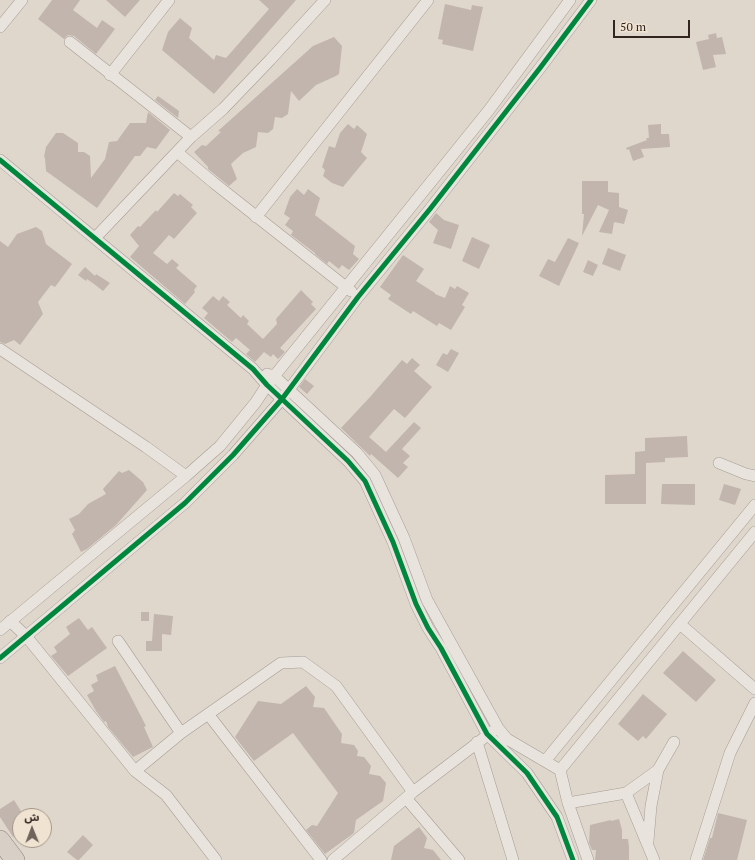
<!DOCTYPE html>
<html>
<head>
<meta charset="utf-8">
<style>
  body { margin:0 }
  #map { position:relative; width:755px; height:860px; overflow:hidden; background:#dfd7cc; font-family:"PT Serif","Noto Sans Arabic",serif }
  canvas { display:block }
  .north { position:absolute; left:12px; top:808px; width:40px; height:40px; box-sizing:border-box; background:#f0e3d2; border:1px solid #a4978a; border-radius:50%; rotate:359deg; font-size:11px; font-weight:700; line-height:16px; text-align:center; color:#32251f }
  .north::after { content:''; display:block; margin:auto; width:14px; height:18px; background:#6f635c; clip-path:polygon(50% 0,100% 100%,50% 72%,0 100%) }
  .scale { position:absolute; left:613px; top:20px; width:77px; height:18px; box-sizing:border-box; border:2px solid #32251f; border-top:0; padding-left:5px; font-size:12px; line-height:14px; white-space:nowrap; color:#32251f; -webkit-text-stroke:3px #f0e3d2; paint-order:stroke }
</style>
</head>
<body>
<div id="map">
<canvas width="755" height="860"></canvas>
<div class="north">ش</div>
<div class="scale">50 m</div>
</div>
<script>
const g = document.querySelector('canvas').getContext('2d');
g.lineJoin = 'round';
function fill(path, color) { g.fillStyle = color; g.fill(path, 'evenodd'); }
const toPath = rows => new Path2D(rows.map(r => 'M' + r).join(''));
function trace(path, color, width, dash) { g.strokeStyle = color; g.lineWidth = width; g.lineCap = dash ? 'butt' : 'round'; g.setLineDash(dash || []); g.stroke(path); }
const building = toPath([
  [52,0,80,0,73,10,97,28,102,20,115,29,96,54,74,36,68,35,64,39,38,19],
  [106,0,140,0,125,17],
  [259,0,296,0,214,94,162,50,168,32,180,18,192,28,189,38,214,60,216,55,226,58,269,9],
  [445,4,471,10,472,5,483,7,473,51,442,44,443,40,438,39],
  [716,33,717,38,722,37,726,54,713,55,716,67,703,70,696,42,709,39,708,35],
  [334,37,342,46,339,74,336,76,316,85,299,101,291,91,288,114,282,118,275,117,273,129,268,133,258,132,256,147,243,153,231,164,237,179,229,186,208,169,208,167,194,152,202,145,206,146,221,132,218,131,313,46],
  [158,96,179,111,178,118,155,100],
  [148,112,170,130,156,149,147,147,140,156,135,156,97,208,46,171,45,158,44,157,46,147,56,133,63,133,78,143,78,152,84,152,90,156,91,178,105,159,109,142,117,141,130,123,146,123],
  [348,124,354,129,357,125,367,134,361,152,367,158,343,187,332,183,323,176,325,170,322,167,329,146,335,148,340,133],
  [661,124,661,134,669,134,670,147,641,149,644,157,633,161,629,149,627,150,626,148,647,140,646,138,649,138,648,125],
  [582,181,608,181,608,192,619,193,619,207,628,210,624,224,614,222,612,234,599,232,609,210,598,205,582,236,584,214,582,214],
  [297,189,304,195,308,189,320,198,315,215,355,246,353,254,359,259,349,270,342,265,339,269,329,261,327,264,315,254,315,253,291,235,293,231,285,225,290,218,284,214,290,197],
  [174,193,178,196,180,194,193,205,191,207,197,213,174,239,169,235,153,253,167,264,172,259,179,265,176,268,197,286,194,290,195,292,185,304,130,257,139,246,130,235,138,226,140,227,156,210,157,212],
  [436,213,444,220,459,225,451,249,433,243,438,230,429,222],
  [36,227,42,231,46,244,72,264,55,287,51,285,38,302,43,314,20,345,14,340,5,344,0,342,0,241,8,247,17,234],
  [472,237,490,245,479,269,462,261],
  [568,238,579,243,559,286,539,276,548,259,555,262],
  [608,248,626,255,620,271,602,264],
  [403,255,424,269,416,281,435,293,435,294,445,298,450,286,455,289,457,286,469,293,462,305,465,307,451,330,439,323,437,326,413,311,411,314,388,299,391,295,380,287],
  [588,260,598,265,593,276,583,272],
  [85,267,95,276,96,274,110,283,103,291,94,284,87,279,86,281,78,275],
  [301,290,313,302,311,304,316,309,280,348,285,352,278,359,273,354,271,357,264,352,255,362,246,354,250,350,236,338,232,342,204,318,208,313,202,308,213,296,219,301,223,296,230,302,227,305,241,318,243,315,249,321,247,324,263,339,277,324,276,319],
  [451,349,459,353,448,372,436,365,443,353,447,355],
  [412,358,420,365,414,371,432,387,405,418,394,409,369,437,386,452,414,422,421,428,402,449,410,456,403,463,408,467,398,478,371,454,370,456,341,428,370,397,402,360,407,364],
  [305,379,314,386,307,394,299,387],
  [687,436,688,457,665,458,665,462,646,463,646,504,605,504,605,475,635,474,635,452,645,451,645,438],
  [129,470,143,482,147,490,116,525,87,549,81,552,72,534,75,530,69,519,79,514,88,504,106,494,103,489,119,471,122,473],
  [662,484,695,484,695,505,661,504],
  [724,484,741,489,735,505,719,500],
  [141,612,149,612,149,621,141,621],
  [154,614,173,616,171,635,162,634,162,651,146,651,146,641,152,641],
  [79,618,88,630,92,627,107,648,68,676,51,656,57,652,54,647,70,634,66,627],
  [683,651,716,680,696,702,663,673],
  [115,666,146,726,144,727,153,747,133,757,108,727,106,721,104,722,96,711,87,695,94,691,91,685,98,681,96,675],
  [306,686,315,697,313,707,324,708,342,734,341,743,354,745,358,751,357,756,364,757,371,766,369,774,380,776,386,783,383,801,356,820,354,833,325,854,306,830,312,825,317,826,338,793,293,733,254,761,235,737,258,701,281,704],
  [643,694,667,714,646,739,643,736,638,741,618,724],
  [14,800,24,816,20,816,20,833,13,837,0,817,0,809],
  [718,813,747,820,737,860,703,860,710,838,712,838],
  [619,819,622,830,622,839,628,839,629,847,629,860,595,860,596,850,592,850,589,843,590,825,611,820,611,821],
  [419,827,427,838,424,848,433,850,441,860,391,860,394,846],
  [83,835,93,845,79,860,77,860,67,852]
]);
const minor = toPath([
  [0,27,22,0],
  [70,42,191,137],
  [110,75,169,0],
  [177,152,214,183,351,291],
  [0,160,253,369,267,385,348,461,365,481,393,542,416,604,428,628,441,648,487,734,527,773,557,817,573,860],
  [256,217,428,0],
  [95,238,191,137,223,109,270,60,325,0],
  [0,349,146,447,186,476],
  [267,374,274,376,357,453,375,475,404,538,427,600,498,728,507,739,560,770,568,803,588,860],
  [719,463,746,474,755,476],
  [10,621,26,636,135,771,166,795,216,860],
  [680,624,755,689],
  [0,630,186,476,220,446,256,402,267,385,489,110,570,0],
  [118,641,181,733],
  [0,658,185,503,233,455,282,399,358,297,430,209,540,68,591,0],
  [208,714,321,860],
  [477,742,513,860],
  [545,761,755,505],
  [560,770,755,532],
  [135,771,181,733,281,663,303,662,336,686,413,792],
  [626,793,654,860],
  [406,798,459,860],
  [568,803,626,793,658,770,674,742],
  [648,841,651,806,658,770],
  [333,860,413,792,493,731],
  [696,860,730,753,755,703]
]);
const trunk = toPath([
  [0,840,15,860]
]);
const cycleway = toPath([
  [0,160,253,369,267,385,348,461,365,481,393,542,416,604,428,628,441,648,487,734,527,773,557,817,573,860],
  [0,658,185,503,233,455,282,399,358,297,430,209,540,68,591,0]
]);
fill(building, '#c2b5ad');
trace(minor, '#a59d95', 12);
trace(trunk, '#8a827c', 20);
trace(minor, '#e8e3dd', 11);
trace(trunk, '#d8d0c6', 19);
trace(cycleway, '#00873e', 5);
</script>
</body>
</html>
